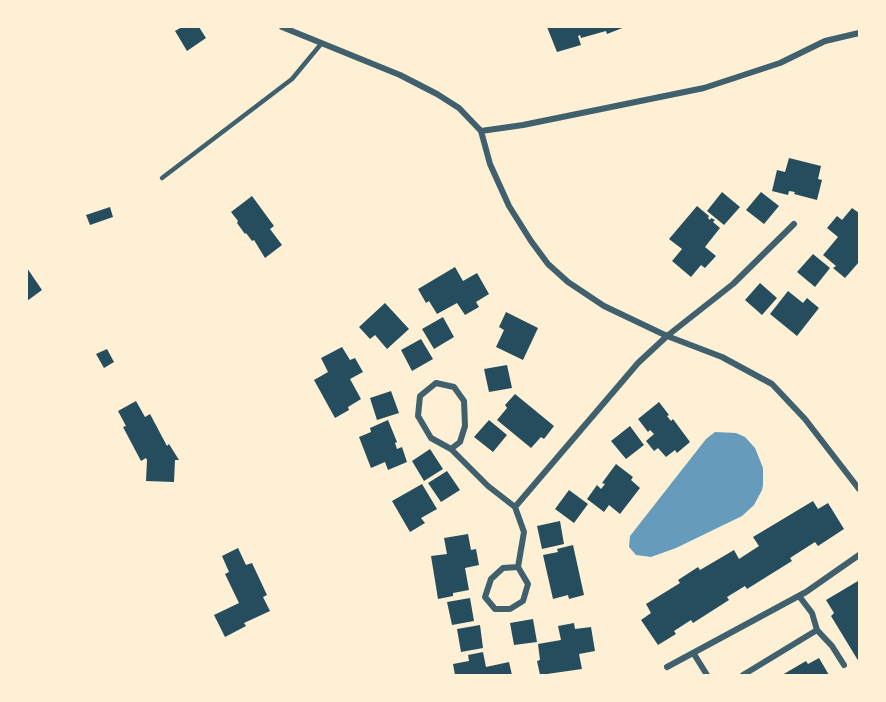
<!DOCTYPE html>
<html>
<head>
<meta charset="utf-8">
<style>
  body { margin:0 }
  #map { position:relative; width:886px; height:702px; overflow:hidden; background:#fdf0d5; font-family:Lato,sans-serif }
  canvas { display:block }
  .frame { position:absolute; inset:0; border:28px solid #fdf0d5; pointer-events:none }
</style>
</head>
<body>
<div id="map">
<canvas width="886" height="702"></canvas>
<div class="frame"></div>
</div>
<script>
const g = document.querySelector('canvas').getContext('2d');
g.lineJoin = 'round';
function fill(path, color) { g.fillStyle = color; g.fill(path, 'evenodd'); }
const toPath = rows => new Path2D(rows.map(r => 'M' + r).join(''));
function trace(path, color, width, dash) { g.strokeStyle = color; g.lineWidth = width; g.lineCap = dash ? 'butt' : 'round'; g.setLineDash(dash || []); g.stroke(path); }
const water = toPath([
  [715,432,736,433,745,437,755,448,763,468,763,485,762,490,754,505,742,516,676,548,651,557,636,555,629,547,630,536,706,439]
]);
const building = toPath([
  [182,27,199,27,206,38,187,51,175,31],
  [547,27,625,27,607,34,606,31,581,38,580,35,578,36,581,45,557,52],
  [789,158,821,166,818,179,822,180,817,200,794,194,795,192,789,191,788,195,772,191,777,170,785,172],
  [722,192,740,207,724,225,707,211],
  [761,192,779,206,764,224,746,210],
  [252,196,274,226,270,229,282,245,265,258,254,240,252,241,246,233,245,234,237,223,238,221,231,212],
  [697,206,709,216,708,218,710,220,711,218,715,220,713,222,720,228,705,247,716,256,705,268,701,265,691,277,672,261,682,249,669,239],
  [110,207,113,217,90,225,86,215],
  [852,208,859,213,859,262,845,278,833,268,836,266,823,255,838,237,827,228,837,216,842,220],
  [813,254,830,268,815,287,797,272],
  [455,267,463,281,477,273,489,294,476,302,479,307,465,315,457,303,437,314,429,301,426,303,418,289],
  [27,268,42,290,27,301],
  [760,283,777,298,762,315,745,300],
  [788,291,803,303,807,298,819,308,797,336,770,314],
  [385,303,409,329,387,349,375,335,370,339,359,327],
  [506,312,538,328,523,360,496,347,504,330,499,327],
  [443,317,454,337,434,349,422,329],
  [421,339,433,359,412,371,401,350],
  [342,347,350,360,355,358,363,372,350,379,361,399,348,407,349,410,335,418,314,380,328,372,321,358],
  [107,349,114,362,104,368,96,354],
  [507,365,512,388,489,392,484,369],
  [391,391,399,413,377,420,370,398],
  [515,394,554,426,544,439,541,437,531,448,497,420,507,408,505,405],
  [136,401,145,417,150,414,167,446,169,444,179,460,175,460,174,482,146,481,147,460,146,458,141,461,123,427,126,426,118,411],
  [659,402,669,415,667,416,671,421,673,419,690,442,677,453,675,450,666,457,658,448,654,451,646,441,654,434,650,430,648,432,638,419],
  [388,420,397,442,395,443,397,449,402,447,407,462,388,470,385,462,371,468,359,437,371,432,370,428],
  [489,420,507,435,493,452,474,437],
  [630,426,644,445,626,459,611,441],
  [430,449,443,469,424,481,412,461],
  [616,464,633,477,631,480,640,488,620,514,609,505,604,512,587,499,597,485,601,489,605,484,602,483],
  [447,471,460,490,441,502,428,483],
  [422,484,437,509,421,518,425,523,410,532,392,501],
  [569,490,588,504,574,523,555,509],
  [813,501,818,509,828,503,844,529,818,546,815,542,790,558,792,561,747,589,745,586,727,597,729,600,693,623,691,620,674,631,676,634,658,645,641,620,651,613,646,604,680,583,678,580,698,567,700,570,734,550,739,559,759,546,753,537],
  [560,521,564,544,542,549,537,526],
  [468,534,471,550,476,549,479,565,465,568,469,590,453,593,453,596,438,599,431,556,447,554,444,538],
  [573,545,584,595,569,599,568,595,553,599,543,555,558,552,557,549],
  [238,548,246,565,252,563,267,595,263,597,270,611,244,623,246,626,225,637,214,615,239,603,225,574,229,572,222,556],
  [858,581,859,583,859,662,831,616,834,613,826,600],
  [470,598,474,621,452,625,447,602],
  [533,619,537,642,514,645,510,623],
  [574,623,575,629,591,627,595,651,579,654,582,669,540,675,537,661,540,660,538,644,561,640,558,626],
  [480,625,483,648,461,652,457,629],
  [483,652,486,667,509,662,512,675,455,675,453,664,469,661,468,655],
  [819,658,829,675,782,675,806,661,808,664]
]);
const service = toPath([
  [162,178,292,79,321,44]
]);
const minor = toPath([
  [282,27,400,75,437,94,459,108,481,131,490,164,509,206,531,241,548,264,568,282,604,306,667,336,722,357,772,384,805,419,859,489],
  [481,131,523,125,704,88,780,63,825,41,859,33],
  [451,449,460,442,465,426,464,401,454,387,436,383,420,396,418,416,431,438,451,449,488,486,515,507,524,532,518,567,528,584,523,601,510,609,495,609,485,597,491,579,503,568,518,567],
  [515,507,638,363,667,336,733,284,794,224],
  [817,630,832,646,844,665],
  [694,654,707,675],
  [667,667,806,592,859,555],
  [743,675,817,630,812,613,799,596]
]);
fill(water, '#669bbc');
fill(building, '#264d5e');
trace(service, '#3f606c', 4.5);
trace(minor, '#3f606c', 6);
</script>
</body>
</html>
